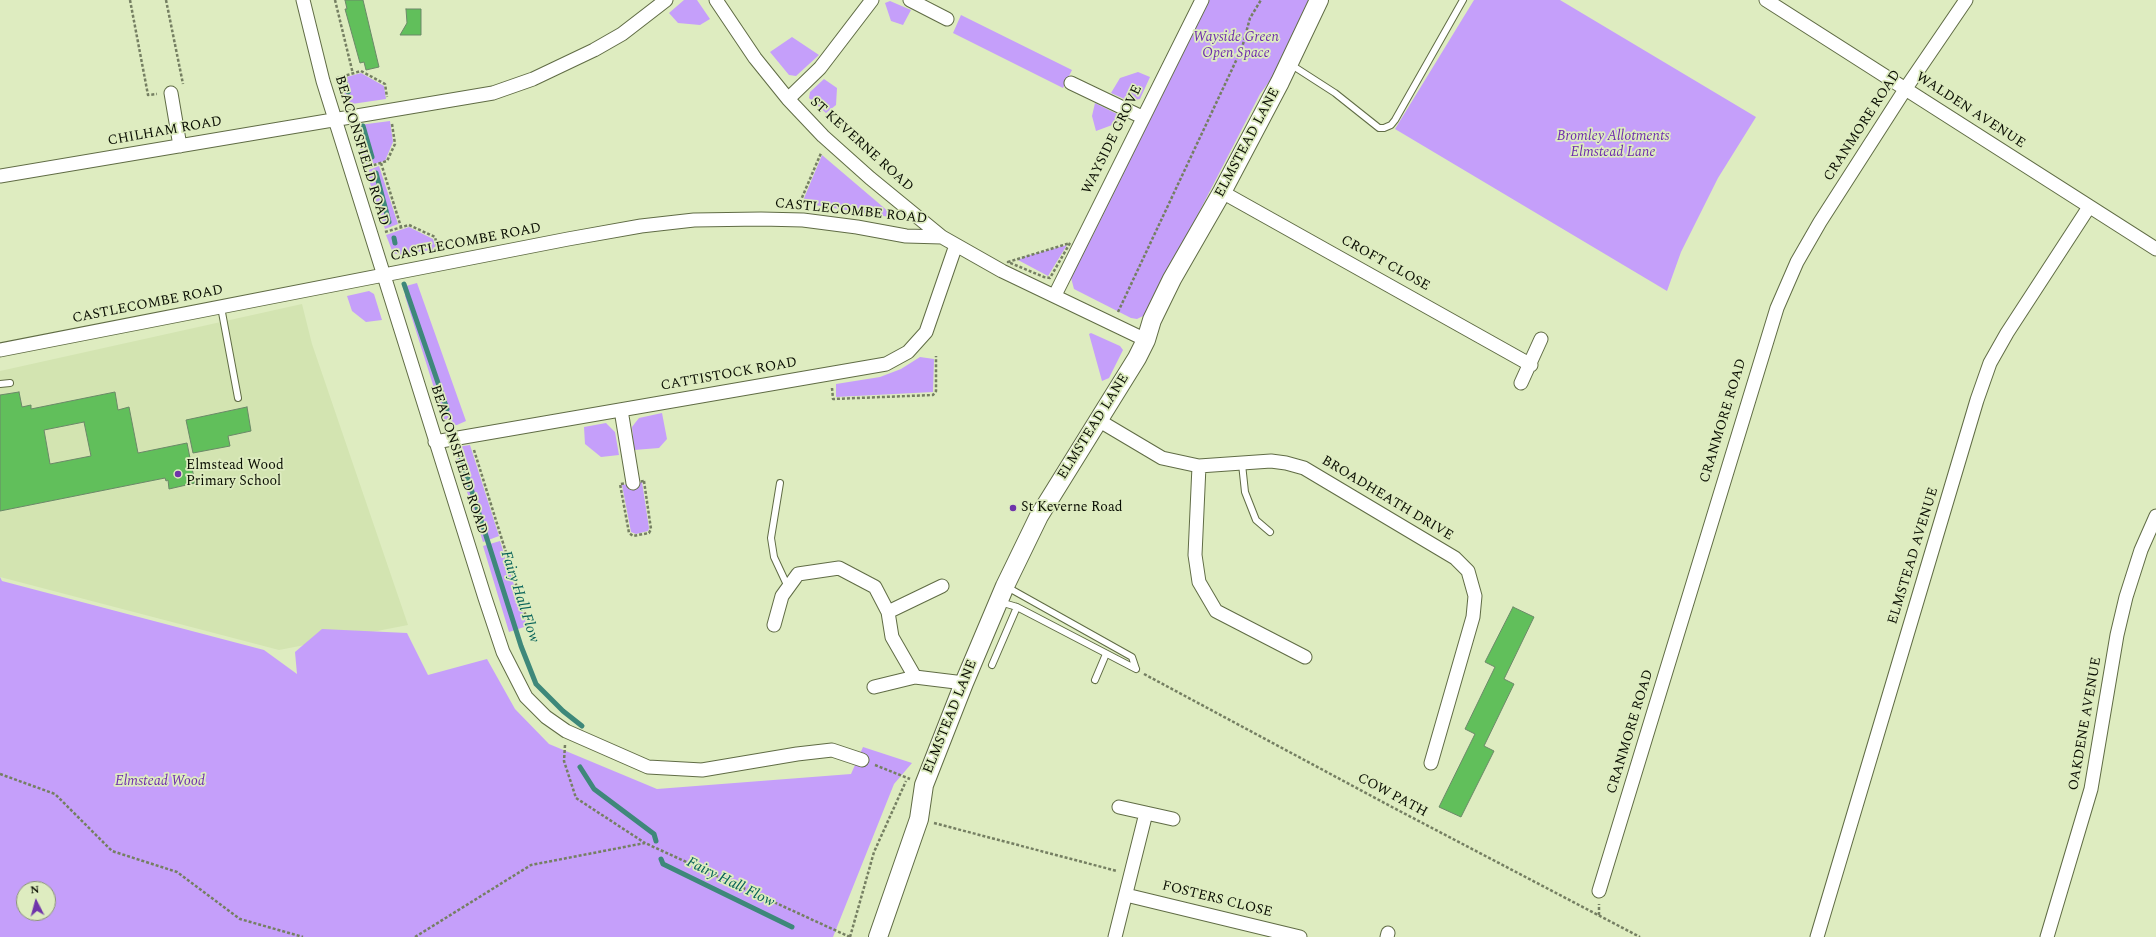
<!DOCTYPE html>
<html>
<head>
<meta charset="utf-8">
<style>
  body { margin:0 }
  #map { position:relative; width:2156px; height:937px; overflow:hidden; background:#deecc0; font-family:Spectral,serif }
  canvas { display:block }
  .north { position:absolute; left:16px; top:881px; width:40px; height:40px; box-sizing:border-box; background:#deecc0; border:1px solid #899374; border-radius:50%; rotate:354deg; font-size:11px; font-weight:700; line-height:16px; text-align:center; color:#0a0e02 }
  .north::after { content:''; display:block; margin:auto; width:14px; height:18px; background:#6f34aa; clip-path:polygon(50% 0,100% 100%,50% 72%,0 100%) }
</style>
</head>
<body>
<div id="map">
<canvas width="2156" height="937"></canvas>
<div class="north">N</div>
</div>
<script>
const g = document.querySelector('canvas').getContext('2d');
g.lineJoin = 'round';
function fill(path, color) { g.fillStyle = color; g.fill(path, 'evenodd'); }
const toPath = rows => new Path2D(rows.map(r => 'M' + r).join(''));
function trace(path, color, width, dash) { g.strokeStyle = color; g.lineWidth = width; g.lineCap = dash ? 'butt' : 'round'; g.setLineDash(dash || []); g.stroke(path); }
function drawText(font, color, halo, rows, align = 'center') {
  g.font = font + ' Spectral,serif'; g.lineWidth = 3.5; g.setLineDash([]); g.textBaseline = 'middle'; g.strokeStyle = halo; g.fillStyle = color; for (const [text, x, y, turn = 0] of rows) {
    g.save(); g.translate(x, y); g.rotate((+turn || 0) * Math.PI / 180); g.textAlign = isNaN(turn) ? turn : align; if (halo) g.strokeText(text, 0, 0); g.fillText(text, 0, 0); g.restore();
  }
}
const built = toPath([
  [302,304,312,344,408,625,279,650,0,577,0,371]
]);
const green = toPath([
  [684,0,697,0,710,19,700,25,678,23,669,13],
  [1209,0,1314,0,1283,63,1260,94,1149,309,1143,316,1137,319,1131,318,1074,289,1070,274,1092,237],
  [1474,0,1560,0,1756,117,1718,178,1681,252,1667,291,1395,129],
  [890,1,911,10,903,25,891,21,885,3],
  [961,15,1072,70,1063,88,953,33],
  [792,37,819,55,796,76,789,75,770,52],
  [1138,72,1150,77,1140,99,1129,101,1111,93,1120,78],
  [361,73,384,86,386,99,352,104,344,100,339,79],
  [824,79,837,88,836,105,826,113,809,98,810,92],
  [1095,103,1121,116,1123,121,1096,131,1092,116],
  [390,121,393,142,385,161,365,166,355,134,359,125],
  [822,155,896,218,802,203],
  [379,166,398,224,385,229,366,171],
  [409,227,433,239,436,249,401,255,393,253,386,235],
  [1067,245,1048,276,1018,260,1027,256],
  [417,283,466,421,457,425,446,426,405,296,406,286],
  [369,291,374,294,382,320,366,322,352,311,347,296],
  [1091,333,1120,346,1123,350,1109,378,1102,381,1089,334],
  [920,357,934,359,933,392,836,397,836,384,880,377,901,369],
  [662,413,667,439,659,448,634,450,632,427,635,423,639,418],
  [606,423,615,432,619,455,601,457,585,444,584,427],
  [470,445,499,536,483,542,454,451,456,447],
  [642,482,649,528,648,531,636,534,631,532,622,485],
  [500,541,527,626,509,632,483,546],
  [0,577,2,581,264,650,297,674,295,652,322,629,407,633,428,675,487,659,515,709,549,744,657,789,851,774,863,747,912,763,894,784,833,937,0,937],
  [24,889,48,889,48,913,24,913]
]);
const stream = toPath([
  [346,84,348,92],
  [363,126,372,157],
  [376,173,389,222],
  [394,238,395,243],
  [404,284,447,409],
  [461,457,521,646,536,684,563,711,582,726],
  [580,767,594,789,654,834,656,841],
  [661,859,663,864,792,927]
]);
const building = toPath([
  [345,0,363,0,379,67,366,70,364,62,360,63,345,9,347,9,345,0],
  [406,9,421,9,421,35,400,35,407,23,406,9],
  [19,392,22,407,31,405,31,409,115,392,118,410,129,407,138,453,187,443,195,483,169,489,168,480,166,481,165,478,0,511,0,395,19,392],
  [84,422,91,456,50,464,44,430,84,422],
  [247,407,251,431,228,436,230,446,193,453,186,420,247,407],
  [1513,607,1534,617,1504,679,1514,684,1484,746,1494,751,1461,817,1439,807,1475,734,1465,729,1495,667,1485,662,1513,607]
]);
const path = toPath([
  [130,0,148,95,157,94],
  [166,0,183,84],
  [335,0,353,74],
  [337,78,361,71,385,84,387,97],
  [381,163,401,227],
  [364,168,387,161,395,144,392,124],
  [798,207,821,153],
  [385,232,409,225,435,237,438,250],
  [1070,243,1050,278,1044,277,1008,262,1070,243],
  [1118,312,1242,48,1250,18,1261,0],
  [832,388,833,399,933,395,936,391,936,356],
  [474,450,534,642],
  [644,481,651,529,649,533,633,536,629,533,620,484,644,481],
  [1144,674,1392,807,1640,937],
  [565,745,564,761,576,798,645,843],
  [875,765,910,779],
  [0,774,55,794,112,851,177,872,240,919,303,937],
  [934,823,1117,871],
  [1599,915,1599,904],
  [415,937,531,865,645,843,850,937],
  [850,937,874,852,906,781]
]);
const lane = toPath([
  [1290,64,1335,93,1379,128,1384,128,1391,125,1395,120,1463,0],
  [221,307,238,398],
  [0,384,10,383],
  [1242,464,1245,492,1256,520,1270,532],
  [780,483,771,538,774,557,788,587],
  [1007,587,1132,657,1136,669],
  [1000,602,1017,607,1136,669],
  [992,665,1017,607],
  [1095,680,1106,654]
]);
const street = toPath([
  [303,0,323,81,485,598,503,652,526,697,546,717,566,731,648,767,702,770,797,754,832,750,862,760],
  [716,0,755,58,788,99,823,136,870,178,942,237,1002,271,1146,340],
  [910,0,947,19],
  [1766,0,2156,249],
  [1071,83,1142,117],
  [171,93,180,146],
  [788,99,820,68,872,0],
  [0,176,493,93,533,79,594,50,622,34,666,0],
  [1222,192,1531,365],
  [1055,295,1202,0],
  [0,350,568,239,641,226,694,220,761,219,803,220,857,227,906,236,942,237],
  [1521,383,1541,339],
  [621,410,633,483],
  [1098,420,1162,458,1199,466,1271,461,1286,463,1304,468,1455,558,1468,571,1475,596,1473,617,1431,763],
  [435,442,886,364,908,352,926,332,956,245],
  [1199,466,1195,555,1199,582,1216,611,1305,657],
  [888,612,942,586],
  [774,625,782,596,798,574,839,568,875,587,888,612,892,637,915,677,964,683],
  [874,687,915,677],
  [1119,807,1173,819],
  [1599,891,1777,308,1797,262,1820,222,1906,88,1966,0],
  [1126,895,1300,937],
  [1115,937,1146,813],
  [1387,937,1388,933],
  [1817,937,1977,400,1990,363,2007,333,2089,207],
  [2047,937,2091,789,2117,635,2126,597,2141,550,2156,516]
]);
const secondary = toPath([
  [878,937,919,819,924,785,964,683,1005,586,1039,516,1137,358,1146,340,1152,320,1172,279,1222,192,1280,82,1319,0]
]);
const markers = [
  [178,474,4,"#6f34aa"],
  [1013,508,4,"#6f34aa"]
];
const parkNames = [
  ["Wayside Green",1236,38],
  ["Open Space",1236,54],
  ["Bromley Allotments",1613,137],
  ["Elmstead Lane",1613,153],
  ["Elmstead Wood",160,782]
];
const streetNames = [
  ["WALDEN AVENUE",1970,111,33],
  ["CRANMORE ROAD",1863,126,-57],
  ["CHILHAM ROAD",165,132,-10],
  ["WAYSIDE GROVE",1113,140,-64],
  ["ELMSTEAD LANE",1248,143,-62],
  ["ST KEVERNE ROAD",861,145,42],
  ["BEACONSFIELD ROAD",361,151,73],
  ["CASTLECOMBE ROAD",851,212,6],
  ["CASTLECOMBE ROAD",466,243,-11],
  ["CROFT CLOSE",1385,264,29],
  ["CASTLECOMBE ROAD",148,305,-11],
  ["CATTISTOCK ROAD",729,375,-10],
  ["CRANMORE ROAD",1724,421,-73],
  ["ELMSTEAD LANE",1094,427,-58],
  ["BEACONSFIELD ROAD",458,460,72],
  ["BROADHEATH DRIVE",1387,499,31],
  ["ELMSTEAD AVENUE",1914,556,-73],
  ["ELMSTEAD LANE",951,717,-68],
  ["OAKDENE AVENUE",2086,724,-80],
  ["CRANMORE ROAD",1631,732,-73],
  ["COW PATH",1392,796,28],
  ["FOSTERS CLOSE",1217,900,14]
];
const poiNames = [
  ["Elmstead Wood",186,466],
  ["Primary School",186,482],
  ["St Keverne Road",1021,508]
];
const waterNames = [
  ["Fairy Hall Flow",519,597,72],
  ["Fairy Hall Flow",730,883,26]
];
fill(built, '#d3e4b1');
fill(green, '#c59ffa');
trace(stream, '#3e887a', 5);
fill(building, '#61bf5b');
trace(building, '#6b8968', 1);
trace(lane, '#606c45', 8);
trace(street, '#606c45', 15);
trace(secondary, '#606c45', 20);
trace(path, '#757f62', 2.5, [3, 2]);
trace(lane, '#fff', 6);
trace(street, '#fff', 13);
trace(secondary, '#fff', 18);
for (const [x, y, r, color] of markers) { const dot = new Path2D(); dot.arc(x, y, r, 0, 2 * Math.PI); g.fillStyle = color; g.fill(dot); trace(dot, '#deecc0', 1.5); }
drawText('italic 14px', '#6e2bad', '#deecc0', parkNames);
drawText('14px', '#0a0e02', '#deecc0', streetNames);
drawText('14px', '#0a0e02', '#deecc0', poiNames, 'left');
drawText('italic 15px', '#076258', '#deecc0', waterNames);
</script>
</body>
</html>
